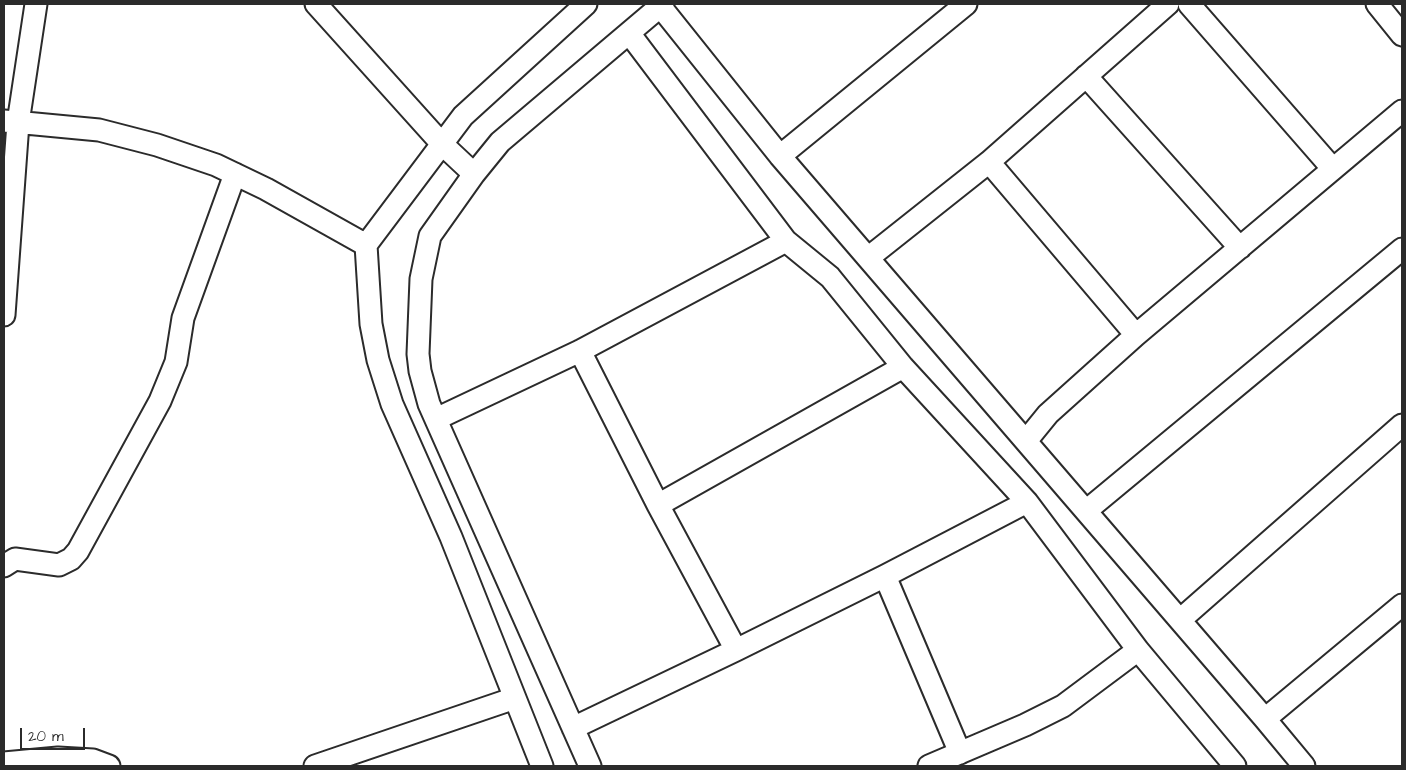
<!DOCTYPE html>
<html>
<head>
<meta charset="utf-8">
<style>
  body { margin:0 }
  #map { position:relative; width:1406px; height:770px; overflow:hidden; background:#fff; font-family:"Architects Daughter",sans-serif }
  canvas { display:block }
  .frame { position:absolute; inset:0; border:5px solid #2b2b2b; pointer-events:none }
  .scale { position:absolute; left:20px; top:728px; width:65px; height:22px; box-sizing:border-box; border:2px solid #2b2b2b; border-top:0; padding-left:6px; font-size:15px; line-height:18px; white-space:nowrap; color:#2b2b2b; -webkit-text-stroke:4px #fff; paint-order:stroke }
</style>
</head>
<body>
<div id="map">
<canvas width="1406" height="770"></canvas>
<div class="frame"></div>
<div class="scale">20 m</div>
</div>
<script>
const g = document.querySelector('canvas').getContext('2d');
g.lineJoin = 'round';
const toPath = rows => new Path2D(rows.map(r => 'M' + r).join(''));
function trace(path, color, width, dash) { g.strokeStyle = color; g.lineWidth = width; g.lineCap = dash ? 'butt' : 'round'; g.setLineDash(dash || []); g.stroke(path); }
const street = toPath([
  [316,4,442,144,474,174],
  [1189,4,1333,169],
  [1377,4,1402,35],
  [660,6,780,156,1265,719,1304,766],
  [629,33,786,241,830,277,903,367,1027,502,1138,650,1235,766],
  [1086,76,1240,248],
  [4,121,99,130,157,145,216,165,266,189,366,245],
  [780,156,966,4],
  [989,162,1136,335],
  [868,258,989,162,1168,4],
  [4,315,18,123,36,4],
  [580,351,658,505,736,650],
  [436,419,580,351,786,241],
  [1026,441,1048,414,1136,335,1402,111],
  [658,505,903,367],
  [1086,511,1402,249],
  [4,566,15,559,59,565,71,559,78,551,160,401,176,362,183,318,235,174],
  [885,576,960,753],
  [1180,620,1402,425],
  [1265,719,1402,605],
  [573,728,736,650,885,576,1027,502],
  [4,763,58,758,93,760,109,766],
  [315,766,515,698],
  [542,766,451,537,392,404,378,360,371,324,366,245,463,116,586,4],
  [590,766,429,404,420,371,418,354,421,279,430,236,474,174,500,142,663,4],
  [929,766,1025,725,1063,706,1138,650]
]);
trace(street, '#2b2b2b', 25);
trace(street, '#fff', 21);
</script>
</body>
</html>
